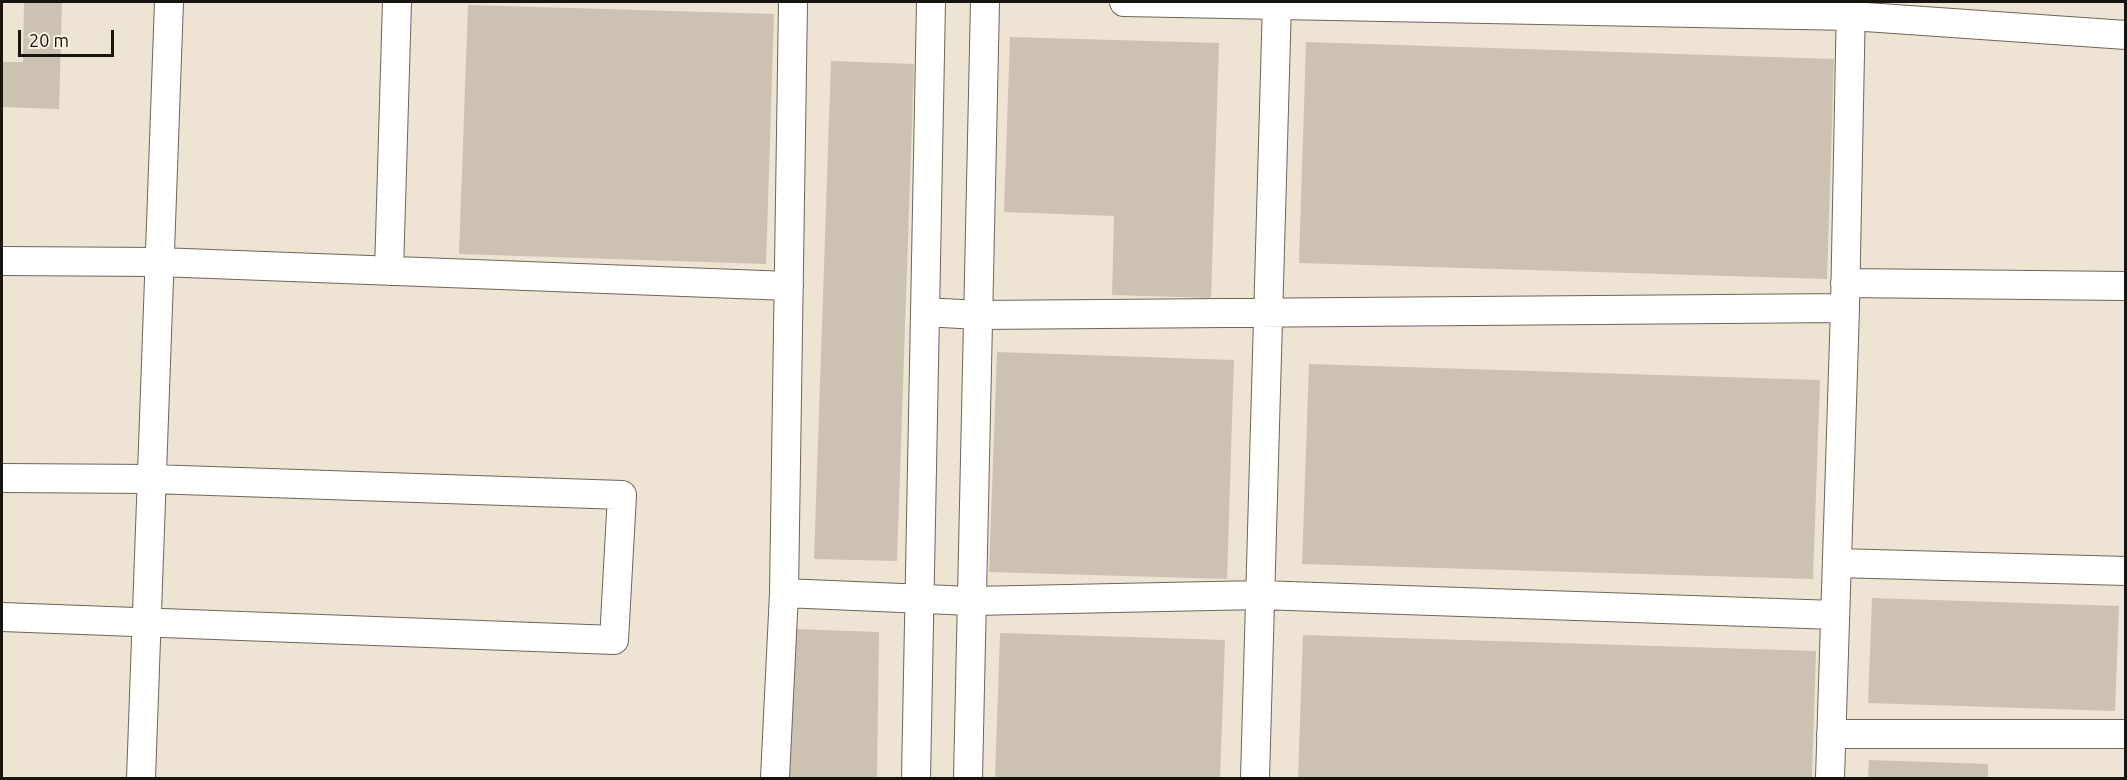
<!DOCTYPE html>
<html>
<head>
<meta charset="utf-8">
<style>
  body { margin:0 }
  #map { position:relative; width:2127px; height:780px; overflow:hidden; background:#eee4d4; font-family:Ubuntu,sans-serif }
  canvas { display:block }
  .frame { position:absolute; inset:0; border:3px solid #18140f; pointer-events:none }
  .scale { position:absolute; left:18px; top:30px; width:96px; height:27px; box-sizing:border-box; border:3px solid #18140f; border-top:0; padding-left:8px; font-size:18px; line-height:21px; white-space:nowrap; color:#18140f; -webkit-text-stroke:4px #fbf1e1; paint-order:stroke }
</style>
</head>
<body>
<div id="map">
<canvas width="2127" height="780"></canvas>
<div class="frame"></div>
<div class="scale">20 m</div>
</div>
<script>
const g = document.querySelector('canvas').getContext('2d');
g.lineJoin = 'round';
function fill(path, color) { g.fillStyle = color; g.fill(path, 'evenodd'); }
const toPath = rows => new Path2D(rows.map(r => 'M' + r).join(''));
function trace(path, color, width, dash) { g.strokeStyle = color; g.lineWidth = width; g.lineCap = dash ? 'butt' : 'round'; g.setLineDash(dash || []); g.stroke(path); }
const building = toPath([
  [24,2,62,2,59,109,2,107,2,62,23,62],
  [468,5,774,14,766,264,459,254],
  [1010,37,1219,43,1211,298,1112,295,1114,216,1004,212],
  [1306,42,1834,59,1827,279,1299,263],
  [831,61,914,64,897,561,814,559],
  [997,352,1234,360,1227,579,989,572],
  [1309,364,1820,380,1813,579,1302,564],
  [1872,598,2119,606,2115,711,1868,703],
  [795,629,879,632,877,778,788,778],
  [1000,633,1225,640,1220,778,995,778],
  [1303,635,1816,651,1812,778,1298,778],
  [1869,760,1988,764,1988,778,1868,778]
]);
const minor = toPath([
  [1124,2,1851,16,2126,35],
  [2,261,159,262,789,286],
  [389,271,397,2],
  [1845,283,2126,286],
  [925,312,978,315,1845,308],
  [2,478,152,479,622,495,614,640,2,617],
  [1837,563,2126,571],
  [784,593,972,601,1260,595,1835,615],
  [1831,734,2126,734],
  [141,778,169,2],
  [775,778,784,593,793,2],
  [916,778,931,2],
  [968,778,985,2],
  [1255,778,1277,2],
  [1830,778,1845,308,1851,2]
]);
fill(building, '#cbc2b2');
trace(minor, '#6e6557', 30);
trace(minor, '#fff', 28);
</script>
</body>
</html>
